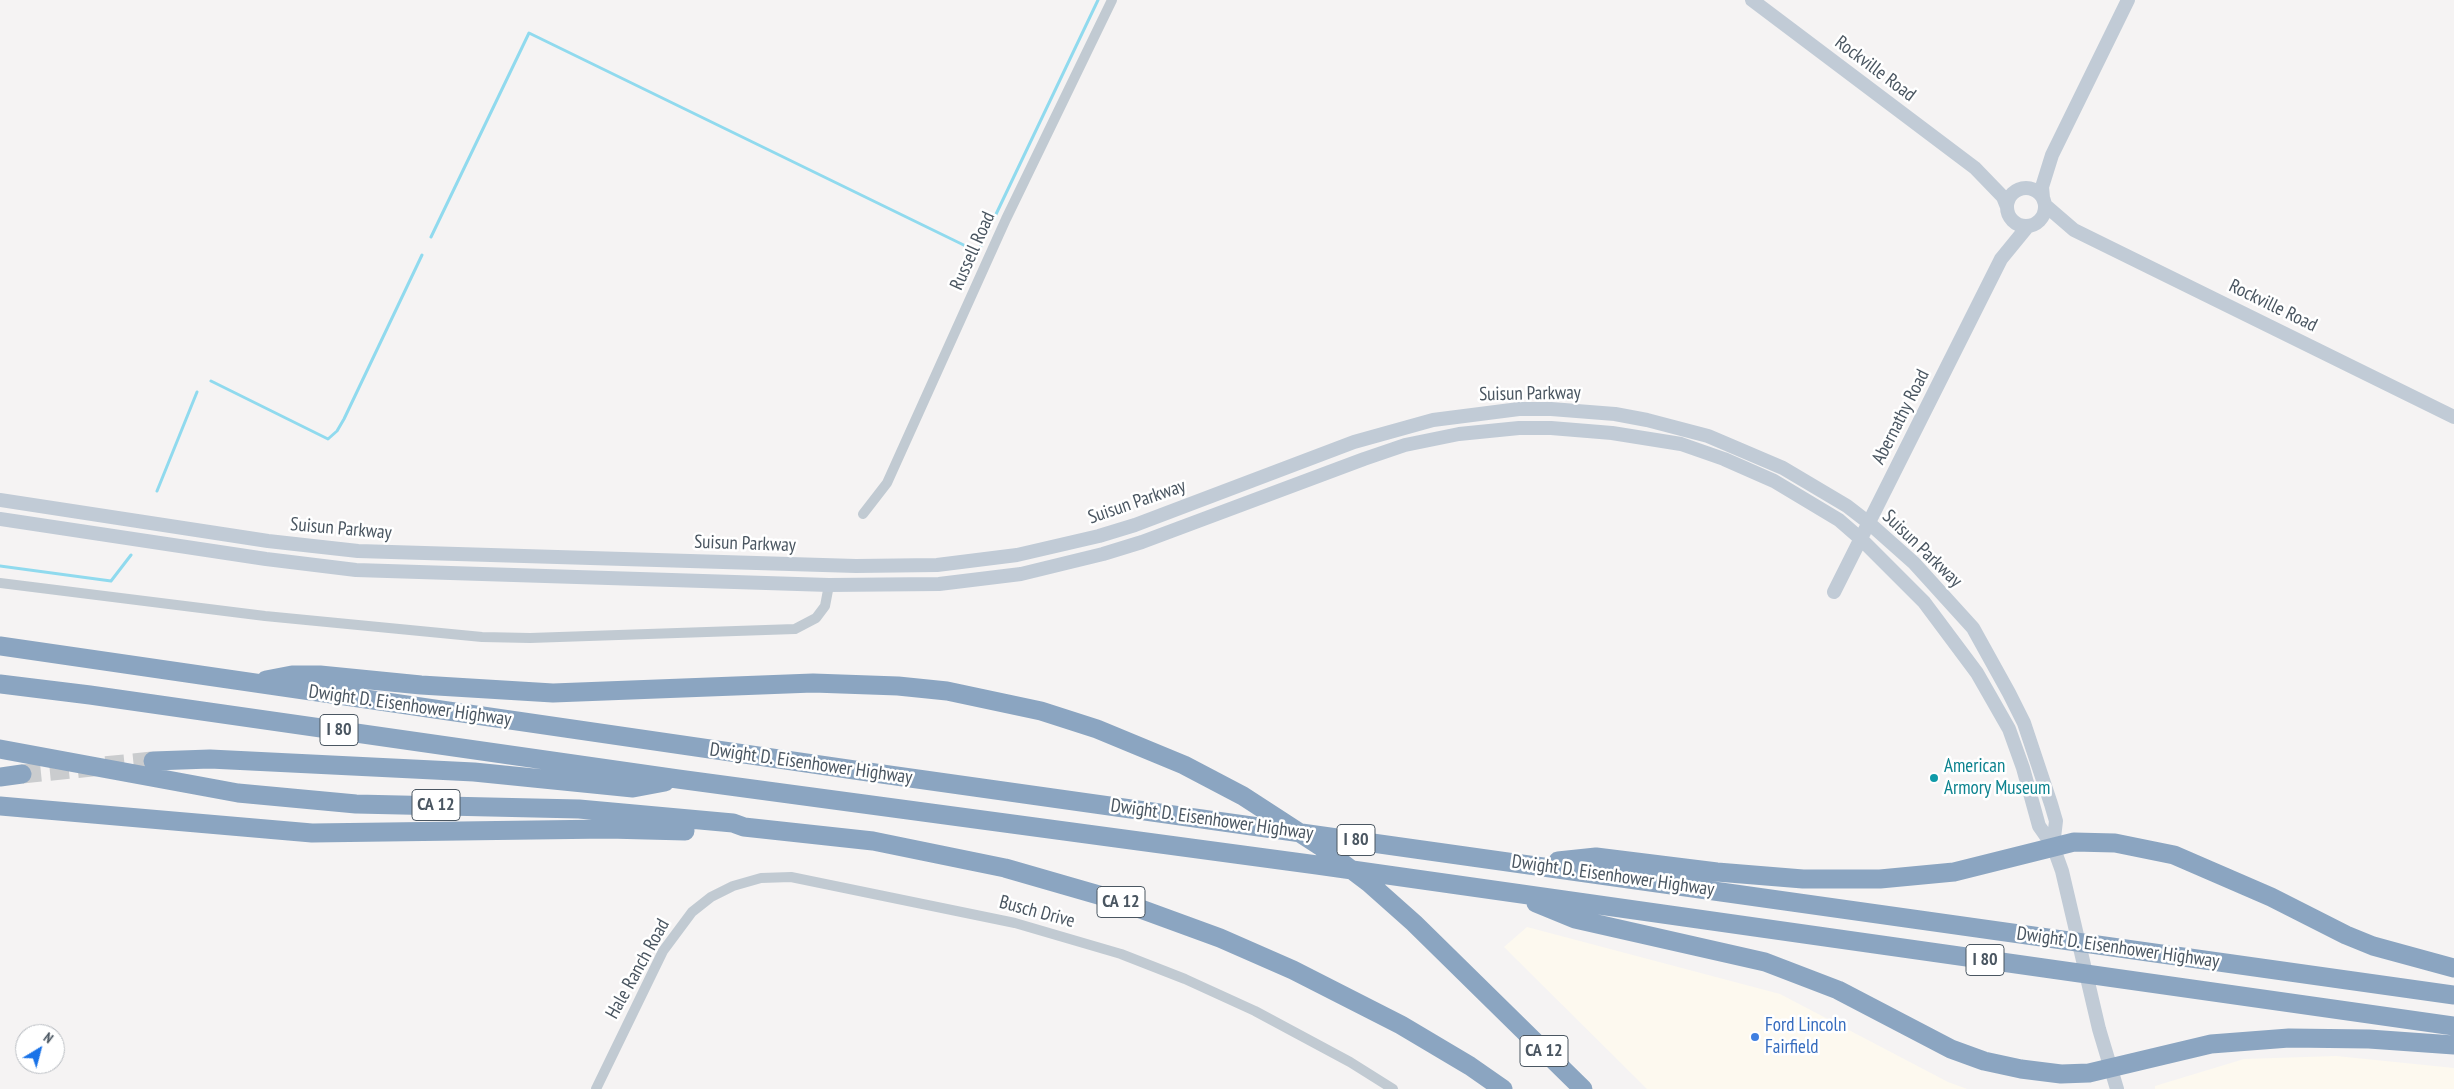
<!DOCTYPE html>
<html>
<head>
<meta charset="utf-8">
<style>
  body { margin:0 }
  #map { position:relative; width:2454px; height:1089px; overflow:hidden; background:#f5f3f3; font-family:"PT Sans Narrow",sans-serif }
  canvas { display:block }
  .north { position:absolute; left:15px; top:1024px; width:50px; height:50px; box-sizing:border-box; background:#fff; border:1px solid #b7bbc0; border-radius:50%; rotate:37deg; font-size:14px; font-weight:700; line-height:20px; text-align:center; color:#4a5661 }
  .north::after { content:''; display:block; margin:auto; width:18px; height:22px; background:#1a73e8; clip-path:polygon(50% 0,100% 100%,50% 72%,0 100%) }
</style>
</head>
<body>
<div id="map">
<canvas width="2454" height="1089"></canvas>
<div class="north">N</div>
</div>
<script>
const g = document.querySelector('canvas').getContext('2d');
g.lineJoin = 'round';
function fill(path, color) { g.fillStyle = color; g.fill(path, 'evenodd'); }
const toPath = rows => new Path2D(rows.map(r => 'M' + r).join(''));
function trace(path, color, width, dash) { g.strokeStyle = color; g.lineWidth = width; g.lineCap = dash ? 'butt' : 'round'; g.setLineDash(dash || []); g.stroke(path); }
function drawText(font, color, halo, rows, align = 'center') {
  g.font = font + ' "PT Sans Narrow",sans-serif'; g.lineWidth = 5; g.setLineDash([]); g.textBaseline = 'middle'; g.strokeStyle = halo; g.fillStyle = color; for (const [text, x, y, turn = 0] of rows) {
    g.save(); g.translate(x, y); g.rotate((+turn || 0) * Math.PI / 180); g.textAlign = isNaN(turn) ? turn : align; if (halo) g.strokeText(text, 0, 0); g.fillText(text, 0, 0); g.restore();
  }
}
const commercial = toPath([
  [1527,927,1780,994,1948,1082,1967,1089,1647,1089,1504,947],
  [2336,1056,2454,1068,2454,1089,2155,1089,2155,1086,2244,1059]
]);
const stream = toPath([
  [431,237,529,33,978,252,1098,0],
  [211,381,328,439,337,431,344,419,422,255],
  [157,491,197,392],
  [0,566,111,581,131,555]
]);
const highwayTunnel = toPath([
  [22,774,153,761]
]);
const street = toPath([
  [863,514,887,483,1006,219,1112,0],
  [0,583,265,616,482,637,530,638,795,629,816,618,825,606,829,585],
  [596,1089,663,951,692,912,711,897,733,886,761,878,791,877,1015,923,1121,954,1185,979,1255,1011,1350,1062,1393,1089]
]);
const secondary = toPath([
  [1752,0,1975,168,2003,197,2007,207],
  '2007 207a19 19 0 1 1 38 0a19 19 0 1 1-38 0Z',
  [2043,198,2042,187,2052,155,2128,0],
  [2045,205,2074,230,2454,417],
  [0,500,268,541,358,551,856,566,937,565,1017,555,1099,536,1135,525,1354,442,1433,420,1519,409,1551,409,1615,414,1647,420,1708,436,1783,468,1847,506,1869,523,1914,563,1973,628,2009,693,2024,723,2051,804,2056,821,2053,846],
  [0,519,266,559,356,570,829,585,939,584,1021,574,1103,554,1142,542,1364,459,1405,445,1459,434,1519,428,1551,428,1612,433,1681,444,1724,459,1774,481,1839,520,1862,540,1924,602,1977,673,2009,729,2023,768,2039,826,2053,846,2062,871,2099,1029,2117,1089],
  [1834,592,2001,259,2028,226]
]);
const highway = toPath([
  [0,646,882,774,2454,995],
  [266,680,292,675,320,675,421,685,553,693,813,683,898,686,947,691,1041,711,1097,729,1184,765,1243,796,1320,846,1369,883,1414,923,1583,1089],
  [0,684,90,695,678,779,1317,865,2454,1026],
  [0,749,238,793,356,804,579,809,733,823,744,827,873,841,1005,868,1116,900,1220,938,1293,970,1401,1025,1470,1066,1503,1089],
  [153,761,210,759,474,772,633,788,665,782],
  [0,777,22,774],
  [0,806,312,833,608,829,685,831],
  [1558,861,1596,857,1717,872,1803,879,1880,879,1954,872,2074,842,2115,843,2174,855,2271,897,2346,935,2373,946,2454,968],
  [1536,903,1575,919,1765,962,1838,990,1951,1049,1984,1061,2021,1069,2061,1074,2089,1073,2211,1044,2289,1038,2369,1039,2454,1045]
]);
const markers = [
  [1934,778,5,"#0f9aa8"],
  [1755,1037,5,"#3f7fe0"]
];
const shields = [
  [339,730,38],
  [436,805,48],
  [1356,840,38],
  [1121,902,48],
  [1985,960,38],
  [1544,1051,48]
];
const shieldNames = [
  ["I 80",339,730],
  ["CA 12",436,805],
  ["I 80",1356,840],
  ["CA 12",1121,902],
  ["I 80",1985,960],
  ["CA 12",1544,1051]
];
const streetNames = [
  ["Rockville Road",1875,69,37],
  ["Russell Road",973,251,-66],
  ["Rockville Road",2273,306,26],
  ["Suisun Parkway",1530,394,-1],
  ["Abernathy Road",1901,417,-63],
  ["Suisun Parkway",1137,502,-19],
  ["Suisun Parkway",341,529,5],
  ["Suisun Parkway",745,544,2],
  ["Suisun Parkway",1922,549,44],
  ["Dwight D. Eisenhower Highway",410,706,8],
  ["Dwight D. Eisenhower Highway",811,764,8],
  ["Dwight D. Eisenhower Highway",1212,820,8],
  ["Dwight D. Eisenhower Highway",1613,876,8],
  ["Busch Drive",1037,912,15],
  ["Dwight D. Eisenhower Highway",2118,948,8],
  ["Hale Ranch Road",638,969,-61]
];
const cultureNames = [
  ["American",1944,767],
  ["Armory Museum",1944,789]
];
const shopNames = [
  ["Ford Lincoln",1765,1026],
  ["Fairfield",1765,1048]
];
fill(commercial, '#fdf9ef');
trace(stream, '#90daee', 3);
trace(highwayTunnel, '#caccce', 19, [19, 9]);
trace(street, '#c1cad2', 10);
trace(secondary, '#c1cbd6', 14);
trace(highway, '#8ba5c1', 19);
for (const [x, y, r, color] of markers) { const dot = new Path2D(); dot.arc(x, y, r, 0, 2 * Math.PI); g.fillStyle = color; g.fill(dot); trace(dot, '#fff', 2); }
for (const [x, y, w] of shields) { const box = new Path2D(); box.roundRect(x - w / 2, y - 15.5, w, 31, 4); g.fillStyle = '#fff'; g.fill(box); trace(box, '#4a5661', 1); }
drawText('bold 18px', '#4a5661', null, shieldNames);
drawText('19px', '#4a5661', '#fff', streetNames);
drawText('19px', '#0d838f', '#fff', cultureNames, 'left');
drawText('19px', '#366cbe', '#fff', shopNames, 'left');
</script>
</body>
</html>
